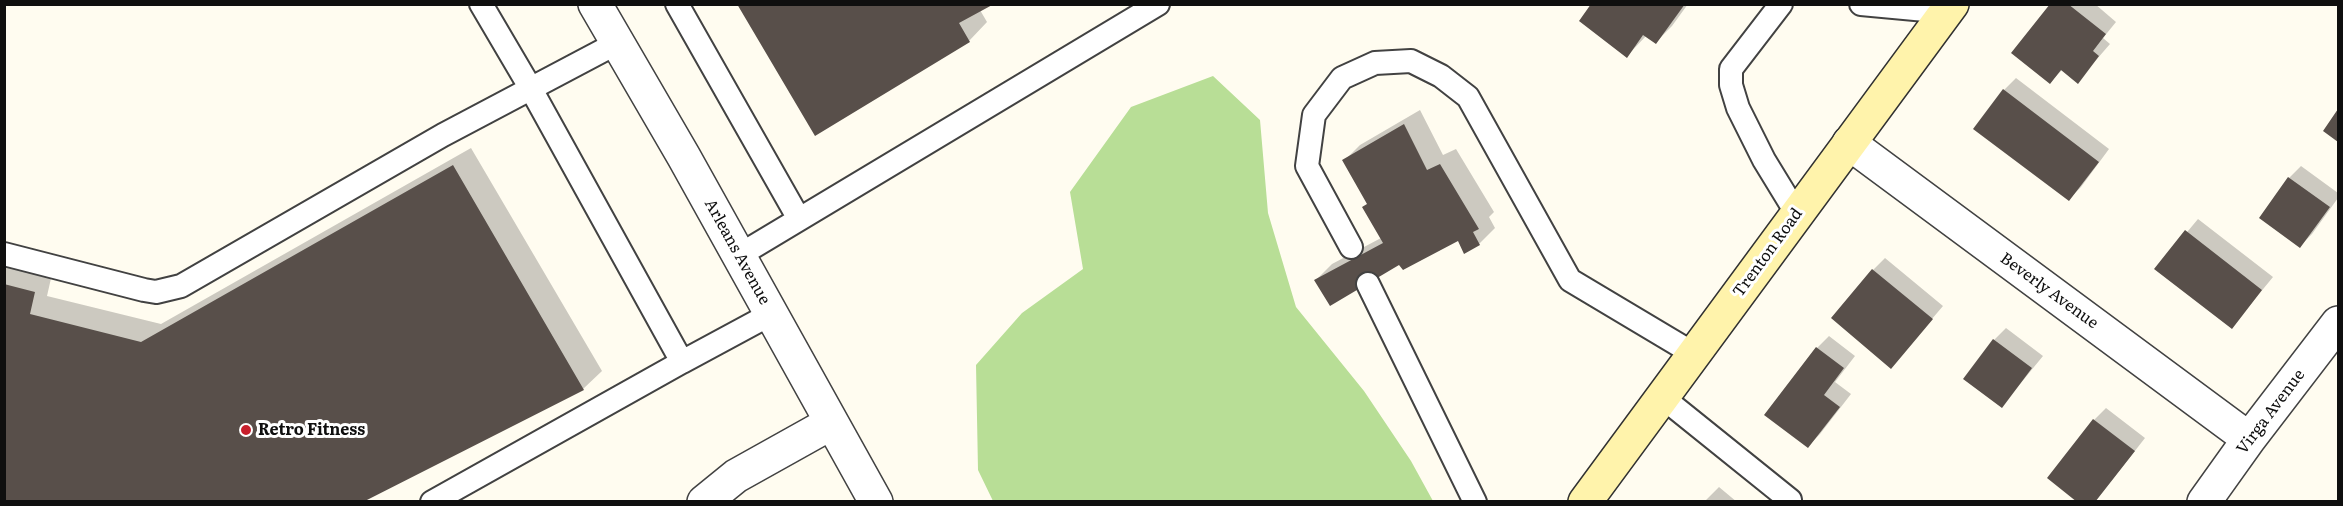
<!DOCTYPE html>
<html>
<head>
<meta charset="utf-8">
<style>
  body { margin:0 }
  #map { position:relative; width:2343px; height:506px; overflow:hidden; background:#fffcf0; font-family:Literata,serif }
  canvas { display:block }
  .frame { position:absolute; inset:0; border:6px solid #0f0f0f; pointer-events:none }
</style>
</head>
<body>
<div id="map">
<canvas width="2343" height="506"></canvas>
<div class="frame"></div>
</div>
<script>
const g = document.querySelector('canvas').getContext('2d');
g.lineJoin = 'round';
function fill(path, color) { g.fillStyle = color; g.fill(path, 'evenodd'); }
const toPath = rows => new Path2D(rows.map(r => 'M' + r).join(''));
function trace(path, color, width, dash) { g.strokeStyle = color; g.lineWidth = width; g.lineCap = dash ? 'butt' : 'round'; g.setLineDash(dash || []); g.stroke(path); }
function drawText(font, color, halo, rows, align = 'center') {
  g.font = font + ' Literata,serif'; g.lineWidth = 6; g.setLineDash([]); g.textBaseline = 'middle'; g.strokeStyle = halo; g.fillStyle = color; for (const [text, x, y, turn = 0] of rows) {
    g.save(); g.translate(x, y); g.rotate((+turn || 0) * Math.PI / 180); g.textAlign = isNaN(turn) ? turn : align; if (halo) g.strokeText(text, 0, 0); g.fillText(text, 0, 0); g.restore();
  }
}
const forest = toPath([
  [1213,76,1260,120,1268,213,1296,307,1364,391,1411,461,1433,501,993,501,978,470,976,365,1022,313,1083,269,1070,192,1131,107]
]);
const shadow = toPath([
  [739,4,980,10,987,22,969,41],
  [1593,4,1688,4,1672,26,1656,42,1646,36,1627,56],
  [2052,4,2095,4,2116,22,2103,38,2110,44,2077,82,2062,70,2050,82],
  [2016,78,2109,149,2081,187,2069,199,2004,90],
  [1420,110,1443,155,1456,149,1494,212,1489,217,1495,228,1479,244,1459,239,1316,280,1332,264,1381,238,1368,203,1344,161,1360,145],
  [471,148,602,371,583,389,359,502,4,502,4,262,52,274,47,296,161,324],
  [2301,166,2338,193,2338,198,2312,234,2300,246,2289,178],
  [2198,219,2273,277,2232,327,2157,268],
  [1885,258,1943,306,1891,367,1873,270],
  [2006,328,2043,356,2002,406,1965,379,1994,340],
  [1829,336,1855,356,1835,382,1851,394,1820,434,1808,446,1817,348],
  [2106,408,2145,438,2095,502,2049,477,2094,420],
  [1719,487,1737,502,1704,502]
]);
const building = toPath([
  [737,4,994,4,959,23,970,42,815,136],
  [1591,4,1685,4,1656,44,1643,35,1627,58,1579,21],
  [2050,4,2068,4,2106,34,2093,51,2099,56,2078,84,2061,70,2050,84,2011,53],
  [2003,89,2099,162,2069,201,1973,129],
  [2338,109,2338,142,2323,131],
  [1404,124,1427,170,1440,164,1479,229,1473,232,1480,245,1464,254,1458,241,1403,270,1399,265,1330,306,1314,280,1383,243,1362,207,1367,204,1342,160],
  [453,165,584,390,363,502,4,502,4,284,35,292,30,314,141,342],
  [2288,177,2330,207,2300,248,2259,218],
  [2185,230,2262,290,2232,329,2154,269],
  [1872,269,1933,319,1891,369,1831,318],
  [1993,339,2032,368,2002,408,1963,379],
  [1816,347,1844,368,1824,395,1840,407,1808,448,1764,415],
  [2093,419,2135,451,2095,502,2077,502,2047,478]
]);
const lane = toPath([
  [481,4,531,89,682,362,771,314],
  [677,4,799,219],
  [1781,4,1731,69,1731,85,1738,108,1764,160,1797,214],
  [1861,4,1947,12],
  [1351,247,1307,166,1314,115,1342,78,1375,63,1411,61,1441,76,1468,97,1570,280,1694,354],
  [4,254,144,290,156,292,181,286,443,135,617,43],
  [738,256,1158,4],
  [1368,284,1475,502],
  [1662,397,1790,500],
  [432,502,682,362]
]);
const street = toPath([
  [595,4,684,157,876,502],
  [1849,143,2249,439],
  [704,502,736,476,831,423],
  [2204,502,2249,439,2338,323]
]);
const secondary = toPath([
  [1585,502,1952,4]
]);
const markers = [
  [246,430,6,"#c71f2c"]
];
const streetNames = [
  ["Arleans Avenue",737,252,61],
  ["Trenton Road",1768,253,-54],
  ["Beverly Avenue",2049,291,36],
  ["Virga Avenue",2271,412,-53]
];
const poiNames = [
  ["Retro Fitness",258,430]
];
fill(forest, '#b8de96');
fill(shadow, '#0003');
fill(building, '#584f4a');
trace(lane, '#424242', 26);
trace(street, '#424242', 36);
trace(secondary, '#313131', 36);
trace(lane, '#fff', 22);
trace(street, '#fff', 33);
trace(secondary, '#fff3ab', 33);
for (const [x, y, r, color] of markers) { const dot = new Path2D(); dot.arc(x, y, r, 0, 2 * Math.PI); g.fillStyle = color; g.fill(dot); trace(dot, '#fff', 2); }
drawText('16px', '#0f0f0f', '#fff', streetNames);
drawText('bold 16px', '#0f0f0f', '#fff', poiNames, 'left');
</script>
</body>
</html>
